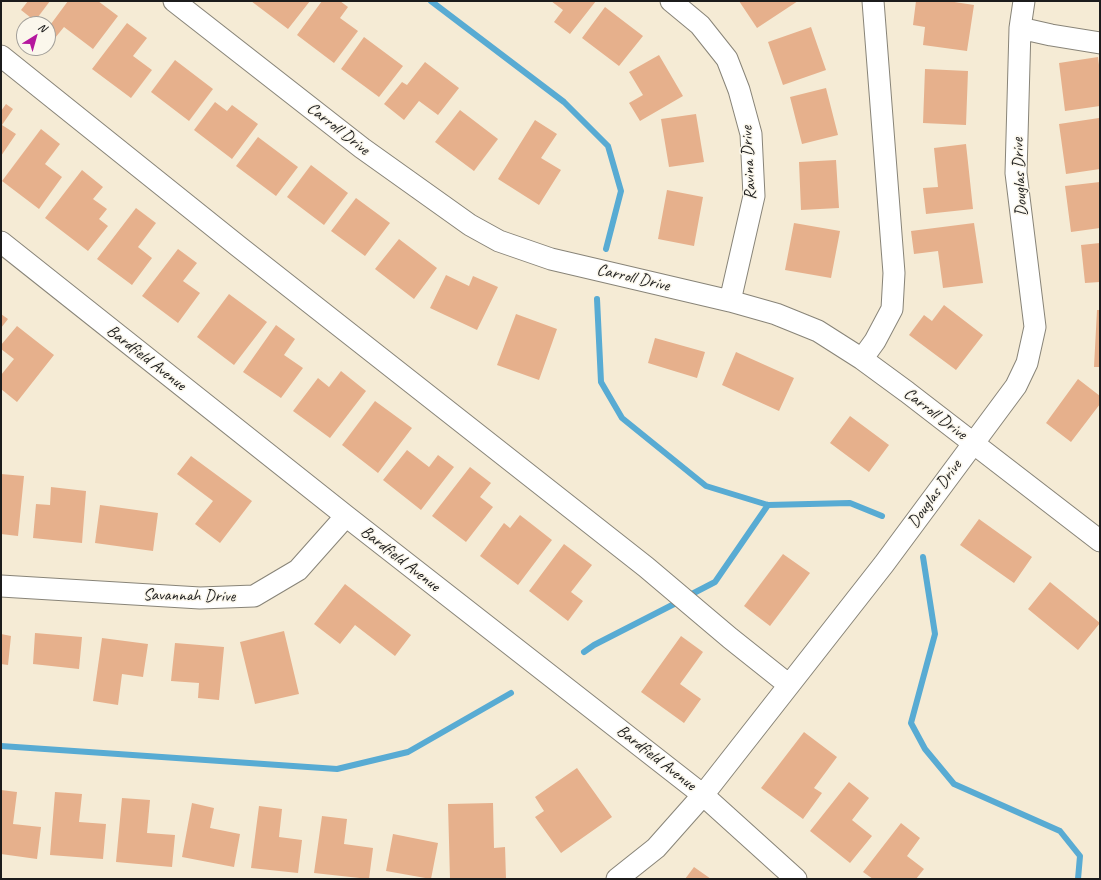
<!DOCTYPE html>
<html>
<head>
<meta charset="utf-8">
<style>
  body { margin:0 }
  #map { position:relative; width:1101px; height:880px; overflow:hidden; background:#f5ebd5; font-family:Caveat,sans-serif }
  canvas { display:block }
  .frame { position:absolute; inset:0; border:2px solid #1c1c1c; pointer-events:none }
  .north { position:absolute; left:16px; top:16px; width:40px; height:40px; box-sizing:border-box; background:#fbf7ec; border:1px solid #a29f99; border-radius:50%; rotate:37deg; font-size:11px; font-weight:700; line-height:16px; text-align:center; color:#1c1c1c }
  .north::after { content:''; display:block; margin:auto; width:14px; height:18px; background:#b5179e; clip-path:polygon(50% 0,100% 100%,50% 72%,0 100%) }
</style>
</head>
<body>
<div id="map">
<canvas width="1101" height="880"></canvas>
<div class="frame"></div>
<div class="north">N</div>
</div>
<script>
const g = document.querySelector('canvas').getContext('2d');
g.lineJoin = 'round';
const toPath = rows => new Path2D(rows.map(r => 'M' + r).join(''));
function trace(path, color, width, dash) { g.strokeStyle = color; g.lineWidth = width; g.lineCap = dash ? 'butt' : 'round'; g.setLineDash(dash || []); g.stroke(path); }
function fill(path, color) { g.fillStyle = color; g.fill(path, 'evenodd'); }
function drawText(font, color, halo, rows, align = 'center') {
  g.font = font + ' Caveat,sans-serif'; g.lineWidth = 3; g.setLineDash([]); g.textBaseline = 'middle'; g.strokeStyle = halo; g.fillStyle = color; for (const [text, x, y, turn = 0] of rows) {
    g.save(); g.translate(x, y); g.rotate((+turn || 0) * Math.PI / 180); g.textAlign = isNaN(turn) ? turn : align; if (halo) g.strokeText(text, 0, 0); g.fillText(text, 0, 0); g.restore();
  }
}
const stream = toPath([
  [431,1,564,102,608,146,621,191,606,249],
  [597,299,601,382,622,418,706,486,768,505,850,503,882,516],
  [923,557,935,634,911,723,925,749,954,784,1060,831,1080,856,1078,879],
  [688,596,715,582,768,505],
  [584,652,594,645,680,601],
  [1,746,337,769,408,752,511,693]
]);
const building = toPath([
  [28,1,50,1,35,21,21,10],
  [68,1,98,1,118,16,93,49,64,27,55,38,48,32,48,28],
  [251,1,310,1,288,29],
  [322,1,340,1,348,7,340,18,358,31,334,63,297,35],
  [551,1,596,1,570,34,554,22,563,10],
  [739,1,798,1,757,28],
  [916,1,948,1,974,5,967,51,923,45,925,27,913,25],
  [605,7,643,36,619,66,582,38],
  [127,23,147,38,133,56,152,70,131,98,92,69],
  [811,27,826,70,783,85,768,42],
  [364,37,403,66,379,97,341,69],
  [659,55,683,96,640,121,629,103,643,95,629,72],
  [1098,57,1100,73,1100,106,1065,111,1059,63],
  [175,60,213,89,189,121,151,92],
  [425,62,459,88,438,115,419,101,404,120,384,104,402,82,407,85],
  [925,69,968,71,966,125,923,123],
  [826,88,838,135,802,144,790,97],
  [215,102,227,111,232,105,258,124,232,159,194,130],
  [6,104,13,109,2,125,16,134,1,156,1,111],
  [460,110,498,139,474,171,435,142],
  [696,114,704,162,669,167,661,119],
  [1099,118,1100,169,1066,174,1059,124],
  [535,120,557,134,541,158,561,170,539,205,498,179],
  [41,129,60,144,45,164,62,177,39,209,2,181],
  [258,137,298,167,276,196,236,166],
  [966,144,973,209,926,214,923,188,938,187,934,148],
  [836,160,839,208,801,210,799,162],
  [311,165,348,193,324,225,287,197],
  [82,170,103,187,93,199,107,209,99,219,108,226,88,251,45,218],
  [1100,182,1100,228,1071,232,1065,186],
  [667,190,703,197,694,246,658,239],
  [356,198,390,223,365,256,331,231],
  [136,208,156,223,138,247,152,258,132,285,97,259],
  [794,223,840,231,831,278,785,270],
  [974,223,983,283,943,288,938,251,914,254,911,231],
  [399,239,437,268,414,299,375,269],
  [1100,243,1100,282,1085,283,1081,245],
  [178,249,197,263,183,281,200,293,178,323,142,296],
  [446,275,469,286,473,276,498,287,477,330,430,308],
  [229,294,267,322,234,365,197,337],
  [944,305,983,335,956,370,909,335,924,315,932,321],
  [1097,310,1100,310,1100,367,1094,367],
  [1,314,8,319,1,328],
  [516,314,557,329,539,380,497,365],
  [276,325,295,339,284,355,303,368,281,398,243,372],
  [17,326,54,355,17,402,1,389,1,375,14,359,1,349,1,345],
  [655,338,705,352,697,378,648,363],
  [736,352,794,378,779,411,722,385],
  [341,371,366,391,330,438,293,411,318,378,329,387],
  [1078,379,1100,396,1100,404,1071,442,1046,423],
  [375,401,412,428,378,473,342,445],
  [850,416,889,445,869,472,830,443],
  [407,450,429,467,438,455,454,467,421,510,383,480],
  [191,456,252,501,220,543,195,524,213,501,177,474],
  [470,467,491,483,480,497,493,507,466,542,432,516],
  [1,474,24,476,18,536,1,534],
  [51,487,86,491,82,543,33,538,36,504,50,505],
  [100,505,158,513,153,551,95,543],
  [520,515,552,540,518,585,480,556,504,523,510,528],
  [979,519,1032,557,1014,583,960,545],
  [564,544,592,565,571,592,583,601,568,621,529,591],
  [783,554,810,573,770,626,744,606],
  [1050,582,1100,623,1078,650,1028,609],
  [345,584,411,635,395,656,355,625,340,644,314,624],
  [284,631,299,694,255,704,240,642],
  [35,633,82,637,79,669,33,664],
  [1,634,11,636,8,665,1,664],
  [681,636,703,652,680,684,701,699,684,723,641,692],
  [102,638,148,644,143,677,122,674,118,705,93,701],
  [175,643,224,647,219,700,198,698,199,683,171,681],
  [804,732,837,757,814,788,822,793,803,819,761,788],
  [577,768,612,817,561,853,535,817,544,811,535,797],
  [849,782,869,798,852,820,872,836,850,863,810,831],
  [1,790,17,792,13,824,41,827,37,859,1,854],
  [55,792,82,794,79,822,106,824,103,859,50,855],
  [122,798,150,800,147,833,175,835,172,867,116,862],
  [192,803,214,808,210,828,240,834,234,867,182,857],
  [493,803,494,848,505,847,506,879,450,879,448,804],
  [259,806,282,809,279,837,302,840,298,873,251,868],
  [322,816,347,819,344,844,373,848,369,879,314,873],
  [901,823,920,838,907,856,924,869,916,879,873,879,863,872],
  [393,834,438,843,431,879,386,871],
  [694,867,711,879,685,879]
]);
const minor = toPath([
  [174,1,362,148,470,225,499,241,551,259,730,301,776,314,818,331,862,359,907,392,1100,541],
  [671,1,700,25,727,59,739,90,751,134,754,196,730,301],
  [1020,28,1051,35,1100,43],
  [1,56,238,246,646,567,730,638,789,685],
  [1,242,346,516,703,795,796,879],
  [862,359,875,341,892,309,894,273,873,1],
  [1,586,200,598,254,596,298,570,346,516],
  [617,879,656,848,703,795,884,564,1016,386,1027,363,1035,327,1016,173,1020,28,1024,1]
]);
const streetNames = [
  ["Carroll Drive",338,129,38],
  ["Ravina Drive",749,163,-93],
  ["Douglas Drive",1020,177,-93],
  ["Carroll Drive",633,278,13],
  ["Bardfield Avenue",146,358,38],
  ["Carroll Drive",935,414,37],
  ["Douglas Drive",935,494,-54],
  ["Bardfield Avenue",400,559,38],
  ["Savannah Drive",189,596,1],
  ["Bardfield Avenue",656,758,38]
];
trace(stream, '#58abd3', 6);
fill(building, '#e6b08c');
trace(minor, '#888478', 23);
trace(minor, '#fff', 21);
drawText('17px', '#1c1c1c', '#fbf7ec', streetNames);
</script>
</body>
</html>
